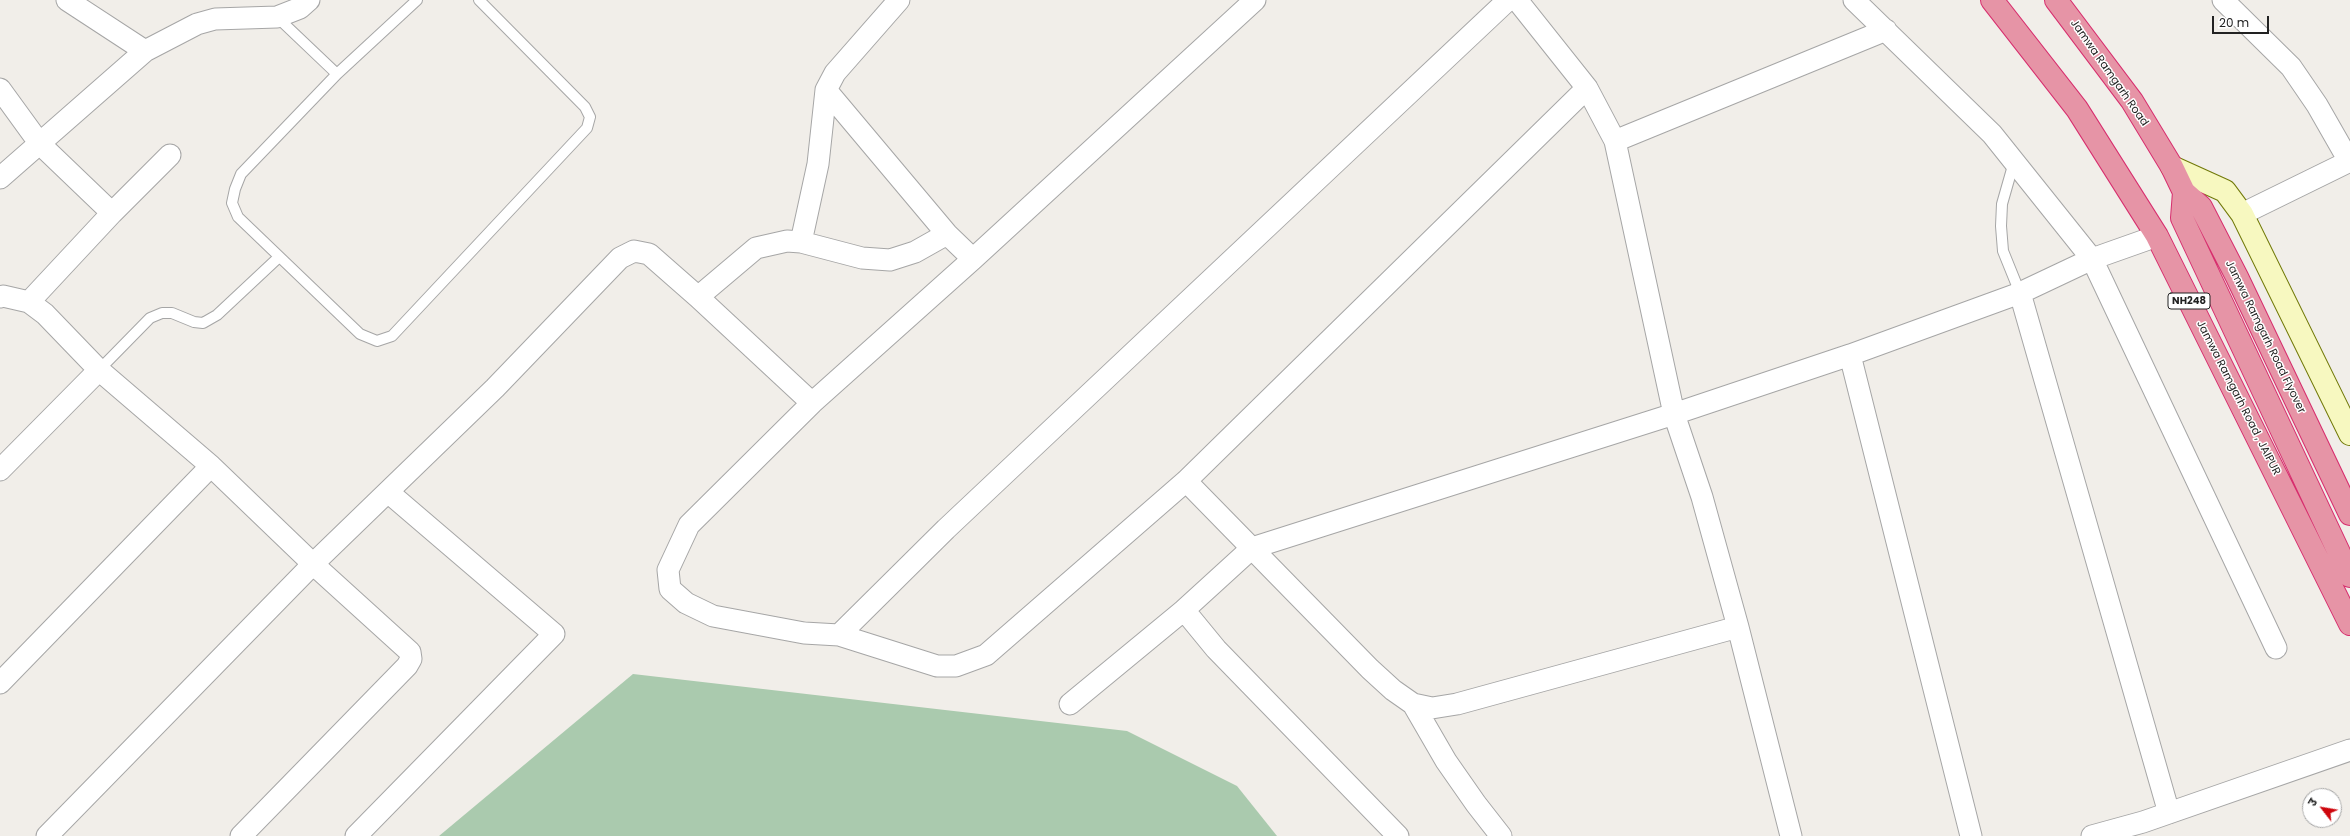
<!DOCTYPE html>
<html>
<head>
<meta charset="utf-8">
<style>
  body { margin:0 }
  #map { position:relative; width:2350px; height:836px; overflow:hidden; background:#f1eee9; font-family:Poppins,"Noto Sans Devanagari",sans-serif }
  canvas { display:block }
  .north { position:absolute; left:2302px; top:788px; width:40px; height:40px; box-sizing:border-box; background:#fff; border:1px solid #a7a7a7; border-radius:50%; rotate:301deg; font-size:11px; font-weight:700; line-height:16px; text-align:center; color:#222 }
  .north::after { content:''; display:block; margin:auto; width:14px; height:18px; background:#ce050c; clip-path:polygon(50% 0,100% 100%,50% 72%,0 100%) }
  .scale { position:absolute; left:2212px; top:16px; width:57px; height:18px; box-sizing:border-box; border:2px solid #222; border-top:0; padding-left:5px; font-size:12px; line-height:14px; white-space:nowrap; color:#222; -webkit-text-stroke:3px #fff; paint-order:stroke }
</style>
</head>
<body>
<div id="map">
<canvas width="2350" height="836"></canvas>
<div class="north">उ</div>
<div class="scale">20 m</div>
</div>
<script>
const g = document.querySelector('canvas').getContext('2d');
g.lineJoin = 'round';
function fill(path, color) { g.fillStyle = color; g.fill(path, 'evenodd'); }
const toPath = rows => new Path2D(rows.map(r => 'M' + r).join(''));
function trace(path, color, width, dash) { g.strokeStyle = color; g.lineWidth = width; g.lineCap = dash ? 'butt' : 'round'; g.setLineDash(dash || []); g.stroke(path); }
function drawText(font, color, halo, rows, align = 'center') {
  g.font = font + ' Poppins,sans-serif'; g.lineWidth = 3; g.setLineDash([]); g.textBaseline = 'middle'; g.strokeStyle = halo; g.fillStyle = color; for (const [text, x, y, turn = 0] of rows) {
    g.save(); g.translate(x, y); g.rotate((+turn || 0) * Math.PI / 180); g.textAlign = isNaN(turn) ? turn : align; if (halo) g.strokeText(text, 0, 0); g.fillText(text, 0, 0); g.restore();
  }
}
const cemetery = toPath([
  [633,674,1127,731,1237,786,1277,836,439,836]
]);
const lane = toPath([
  [417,0,337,74,241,174,235,189,232,203,238,217,360,334,377,341,392,336,587,128,590,117,585,107,479,0],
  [277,17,337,74],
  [2014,162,2002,204,2001,226,2003,251,2020,293],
  [99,370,150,318,162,313,172,313,194,322,203,323,217,315,279,257]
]);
const street = toPath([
  [67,0,145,51],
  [1255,0,973,259,812,403,689,525,668,570,670,589,686,603,713,616,804,633,839,635,946,529,1508,0],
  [1517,0,1587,88,1615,141,1674,414,1702,497,1738,627,1791,836],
  [1854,0,1992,134,2092,259,2276,648],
  [2223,0,2291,67,2317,105,2349,161],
  [0,89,40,144,112,213],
  [826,90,947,234,973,259],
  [1615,141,1886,30],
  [0,178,145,51,197,24,215,19,277,17,300,8,309,0],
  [2242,214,2350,161],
  [801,242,818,164,826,90,835,73,899,0],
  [2020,293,2169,813],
  [0,297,3,296,29,302,45,314,99,370,211,466,313,564,410,652,411,659,407,666,241,836],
  [698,297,812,403],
  [29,302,112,213,170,155],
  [1850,355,1971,836],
  [0,470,99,370],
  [1186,481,1370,669,1393,690,1413,704,1432,708,1457,704,1738,627],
  [839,635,937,666,956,666,986,655,1186,481,1587,88],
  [0,683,211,466],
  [1070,704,1184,610],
  [1413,704,1446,761,1476,804,1501,836],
  [47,836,313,564,495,388,620,258,634,251,649,254,698,297,756,248,787,241,801,242,862,258,890,260,915,252,947,234],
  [356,836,554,634,388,492],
  [1398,836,1216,649,1184,610,1252,548,1674,414,1850,355,2020,293,2092,259,2157,236],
  [2092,836,2143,822,2350,750]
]);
const secondary = toPath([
  [2172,167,2225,191,2242,214,2350,434]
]);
const highway = toPath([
  [1992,0,2077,109,2157,236,2350,624],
  [2056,0,2132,101,2172,167,2184,192,2201,207,2237,277,2350,514],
  [2184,192,2182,218,2350,576]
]);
const shields = [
  [2189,301,42]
];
const shieldNames = [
  ["NH248",2189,301]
];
const streetNames = [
  ["Jamwa Ramgarh Road",2109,73,55],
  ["Jamwa Ramgarh Road Flyover",2265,337,64],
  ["Jamwa Ramgarh Road , JAIPUR",2238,398,63]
];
fill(cemetery, '#aacaae');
trace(lane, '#a6a6a6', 12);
trace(street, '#a6a6a6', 23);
trace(secondary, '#717908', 24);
trace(highway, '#d72e6e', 24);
trace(lane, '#fff', 10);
trace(street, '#fff', 21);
trace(secondary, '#f7f8c0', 22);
trace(highway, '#e694a6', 22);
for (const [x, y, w] of shields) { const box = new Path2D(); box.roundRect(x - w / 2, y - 8, w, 16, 3); g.fillStyle = '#fff'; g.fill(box); trace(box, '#222', 1); }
drawText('bold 10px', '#222', null, shieldNames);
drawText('11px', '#222', '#fff', streetNames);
</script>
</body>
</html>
